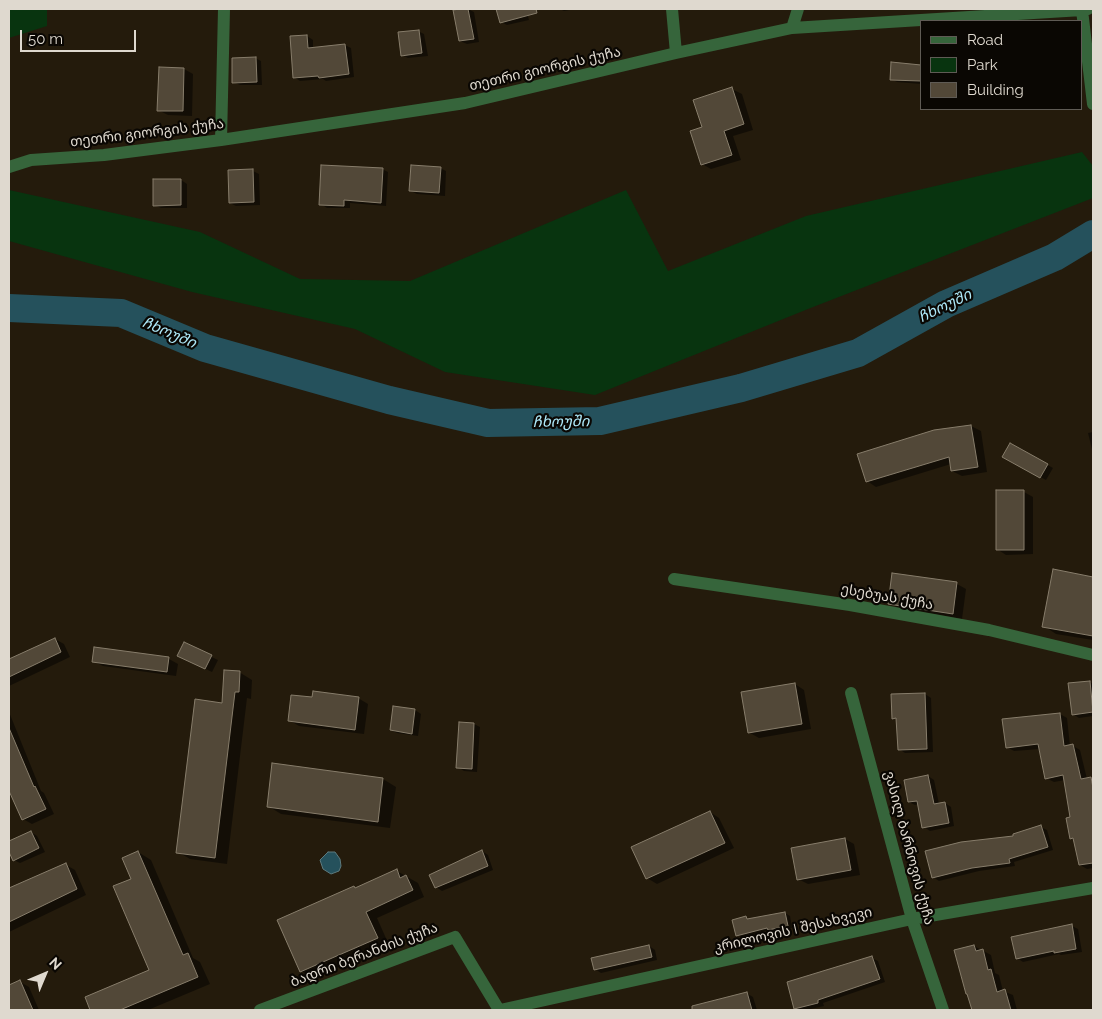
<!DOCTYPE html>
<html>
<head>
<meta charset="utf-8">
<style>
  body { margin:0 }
  #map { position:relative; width:1102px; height:1019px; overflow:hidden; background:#241b0c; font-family:Raleway,sans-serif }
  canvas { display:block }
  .frame { position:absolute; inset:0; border:10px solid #dfd9cf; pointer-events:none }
  .legend { position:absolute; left:920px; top:20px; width:162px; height:90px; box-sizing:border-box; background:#0a0703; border:1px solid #5f5b55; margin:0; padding:6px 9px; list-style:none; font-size:15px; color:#dfd9cf }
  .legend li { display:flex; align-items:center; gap:10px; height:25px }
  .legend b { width:25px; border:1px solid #5f5b55 }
  .north { position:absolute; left:20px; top:949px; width:50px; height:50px; -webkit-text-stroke:4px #0a0703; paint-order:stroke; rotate:45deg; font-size:14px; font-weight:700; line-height:20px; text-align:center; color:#dfd9cf }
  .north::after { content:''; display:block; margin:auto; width:18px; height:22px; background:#dfd9cf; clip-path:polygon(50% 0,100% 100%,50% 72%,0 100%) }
  .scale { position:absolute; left:20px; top:30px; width:116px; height:22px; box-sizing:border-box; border:2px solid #dfd9cf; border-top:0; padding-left:6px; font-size:15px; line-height:18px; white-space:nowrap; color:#dfd9cf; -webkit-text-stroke:4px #0a0703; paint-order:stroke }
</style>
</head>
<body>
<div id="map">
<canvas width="1102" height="1019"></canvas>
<div class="frame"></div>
<ul class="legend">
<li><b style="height:6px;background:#36653b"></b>Road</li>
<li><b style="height:14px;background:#08340f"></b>Park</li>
<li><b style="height:14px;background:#524838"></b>Building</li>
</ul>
<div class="north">N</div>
<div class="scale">50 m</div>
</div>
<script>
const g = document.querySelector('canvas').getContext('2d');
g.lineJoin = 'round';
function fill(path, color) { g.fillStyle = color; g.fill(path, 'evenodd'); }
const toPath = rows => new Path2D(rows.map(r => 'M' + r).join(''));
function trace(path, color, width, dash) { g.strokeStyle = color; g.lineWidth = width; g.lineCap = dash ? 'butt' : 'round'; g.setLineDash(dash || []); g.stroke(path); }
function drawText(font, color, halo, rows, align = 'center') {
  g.font = font + ' Raleway,"Noto Sans Georgian",sans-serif'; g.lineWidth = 4.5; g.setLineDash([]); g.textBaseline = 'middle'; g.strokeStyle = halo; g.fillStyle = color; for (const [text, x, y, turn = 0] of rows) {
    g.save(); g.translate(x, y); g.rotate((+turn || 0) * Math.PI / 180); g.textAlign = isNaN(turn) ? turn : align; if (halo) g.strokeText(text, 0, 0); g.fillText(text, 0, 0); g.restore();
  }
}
const green = toPath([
  [9,9,47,9,47,26,9,38],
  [1082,152,1093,166,1093,198,808,309,595,395,445,372,355,329,192,292,9,241,9,190,200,232,300,279,410,281,626,190,668,271,806,216]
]);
const water = toPath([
  [328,852,335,852,340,859,341,866,339,871,331,874,323,869,320,860,328,852]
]);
const shadow = toPath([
  [468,9,474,12,479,42,467,44,460,41,455,11],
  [498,9,526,9,529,20,507,25,501,22],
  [560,9,575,9,564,11],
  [418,31,424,34,428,56,408,58,402,55],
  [307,36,313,40,313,48,345,45,351,48,354,77,326,81,323,79,300,81,294,77],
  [255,58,261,61,262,85,240,85,234,82],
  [921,66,921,84,897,82,891,79],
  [160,68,184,69,193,74,192,116,168,115,158,110],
  [732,89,742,94,753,130,733,136,741,160,711,169,702,164,704,128],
  [440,168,446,171,445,196,417,194,411,191],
  [382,169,388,172,386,206,350,203,350,208,327,208,321,204],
  [253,171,259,174,260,205,236,206,230,203],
  [181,180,187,184,187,208,161,208,155,205],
  [971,426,981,431,987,472,962,476,952,471,951,464,876,487,867,481,934,431],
  [1093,432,1093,453,1088,433],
  [1010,444,1053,468,1046,480,1003,457],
  [1024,492,1033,497,1033,554,1006,555,997,549],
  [1054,571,1093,578,1093,640,1056,634,1044,626],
  [893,574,957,584,966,589,962,619,898,608,889,603],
  [55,639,64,644,70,657,9,686,9,661],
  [184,644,218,660,212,672,185,659],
  [95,649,169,659,178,664,176,676,103,666,93,661],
  [239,672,252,680,251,699,247,698,227,864,190,859,178,852,223,704],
  [1090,682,1093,684,1093,716,1079,718,1073,714],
  [795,684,804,690,811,729,759,738,750,733],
  [925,694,931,698,933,752,905,753,899,749,898,720,893,718],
  [358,698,368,704,364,734,299,726,289,720],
  [394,707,415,710,421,714,418,736,397,733,391,730],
  [9,712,41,791,44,793,54,814,32,824,23,819,12,795,9,796],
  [1060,714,1067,718,1070,746,1073,746,1080,750,1087,779,1093,779,1093,868,1087,869,1080,865,1075,841,1071,838,1072,818,1065,780,1054,782,1046,778,1040,749,1014,751,1007,747],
  [474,724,480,727,477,772,464,771,458,767],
  [274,765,383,779,396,787,390,828,281,814,268,806],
  [928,776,934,780,939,804,945,803,951,807,954,826,930,831,924,827,919,804,915,805,909,802],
  [710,812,719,818,734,848,657,884,647,878],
  [1041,827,1047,830,1053,850,1014,862,1015,866,979,871,939,881,933,877],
  [31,832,37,836,45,852,20,863,14,860,9,849,9,843],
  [845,839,854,844,860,875,808,884,798,879],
  [482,851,488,855,493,870,442,891,436,887],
  [138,852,151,860,193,958,200,962,210,984,148,1010,92,1010,86,998,151,970,132,880],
  [66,865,75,870,86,895,9,932,9,890],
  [397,871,418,883,424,897,377,918,389,945,313,978,301,971,354,887,357,889],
  [785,913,790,916,792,928,774,932,770,930,742,938,737,935,746,918,750,920],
  [1072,926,1078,929,1082,952,1061,955,1059,954,1023,962,1017,958],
  [649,946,655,950,657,960,601,973,595,969],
  [974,946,991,955,995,973,999,975,1003,991,1013,995,1017,1010,974,1010,968,994],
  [872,958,878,961,885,982,823,1003,824,1006,806,1010,798,1010,795,1008],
  [20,982,29,987,39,1010,9,1010,9,987],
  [746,993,753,997,757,1010,699,1010,698,1005]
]);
const river = toPath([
  [9,308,121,313,205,348,389,400,488,423,600,421,741,388,858,353,946,304,1055,257,1093,234]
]);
const building = toPath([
  [460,9,468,9,474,39,459,41,453,10,460,9],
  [496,9,536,9,537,13,500,23,496,9],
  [419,30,422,53,401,56,398,32,419,30],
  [307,35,308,48,345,44,349,74,319,78,318,76,293,78,290,36,307,35],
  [256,57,257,82,232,83,232,58,256,57],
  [891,62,921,65,921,81,890,80,891,62],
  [159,67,184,68,183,111,157,111,159,67],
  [732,87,744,124,724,131,732,155,701,165,690,131,702,127,693,100,732,87],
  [321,165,383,168,381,203,344,200,344,206,319,205,321,165],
  [411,165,441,167,439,193,409,191,411,165],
  [253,169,254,202,229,203,228,170,253,169],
  [153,179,181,179,181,205,153,206,153,179],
  [971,425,978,467,951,471,949,457,866,482,857,454,934,430,971,425],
  [1010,443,1048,464,1040,478,1002,457,1010,443],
  [996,490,1024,490,1024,550,996,550,996,490],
  [1053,569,1093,577,1093,636,1042,627,1053,569],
  [892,573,957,582,953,614,888,604,892,573],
  [55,638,61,652,9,677,9,659,55,638],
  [184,642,212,655,205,669,177,656,184,642],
  [94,647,169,657,167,672,92,662,94,647],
  [224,670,240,671,239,692,235,692,215,858,176,853,195,699,222,703,224,670],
  [1090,681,1093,712,1072,715,1068,683,1090,681],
  [795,683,802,724,748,733,741,692,795,683],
  [313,691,359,697,355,730,288,721,291,695,312,697,313,691],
  [925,693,927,749,898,750,896,718,892,719,891,694,925,693],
  [393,706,415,709,412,734,390,730,393,706],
  [1060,713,1064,746,1073,744,1081,779,1091,777,1093,788,1093,863,1079,865,1073,838,1070,839,1066,818,1070,817,1063,775,1045,779,1038,744,1006,748,1002,719,1060,713],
  [459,722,474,723,472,769,456,768,459,722],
  [9,728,34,787,35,786,46,809,22,820,9,791,9,728],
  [272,763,383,778,378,822,267,807,272,763],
  [928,775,934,804,945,802,949,823,922,828,917,801,908,802,904,780,928,775],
  [710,811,725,843,646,879,631,847,710,811],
  [1041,825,1048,847,1009,859,1010,863,972,868,932,878,925,851,961,842,1013,836,1013,834,1041,825],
  [31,831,39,848,13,861,9,852,9,841,31,831],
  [845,838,851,870,797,880,791,848,845,838],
  [482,850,488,866,435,888,429,875,482,850],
  [138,851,183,955,188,953,198,977,120,1010,90,1010,85,997,149,970,113,886,131,879,122,858,138,851],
  [66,863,77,889,9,922,9,888,66,863],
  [397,869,400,878,406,875,413,890,366,912,378,938,300,972,277,920,354,886,355,888,397,869],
  [785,912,788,926,768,930,767,928,736,936,732,920,746,916,747,919,785,912],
  [1072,924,1076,949,1054,953,1054,951,1016,959,1011,937,1072,924],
  [649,945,652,957,594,970,591,958,649,945],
  [974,945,976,951,983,949,988,970,991,969,997,992,1005,989,1011,1010,972,1010,967,994,966,994,954,950,974,945],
  [872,956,880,979,818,1000,818,1003,794,1009,787,982,872,956],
  [20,980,33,1010,9,1010,9,985,20,980],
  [747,992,752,1010,692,1010,692,1006,747,992]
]);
const minor = toPath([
  [672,9,676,53],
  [1082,10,1093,104],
  [792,28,798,9],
  [221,140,224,9],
  [9,167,31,160,104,155,221,140,465,103,676,53,792,28,1082,10,1088,9],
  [674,579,850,605,989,630,1093,655],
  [851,693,912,919,943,1010],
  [260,1010,455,937,499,1010],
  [500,1010,912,919,1093,888]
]);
const streetNames = [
  ["თეთრი გიორგის ქუჩა",545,69,-13],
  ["თეთრი გიორგის ქუჩა",147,133,-7],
  ["ესებუას ქუჩა",887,597,10],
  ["ვასილ ბარნოვის ქუჩა",909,848,75],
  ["კრილოვის I შესახვევი",793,930,-13],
  ["ბადრი ბერანძის ქუჩა",364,955,-21]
];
const waterNames = [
  ["ჩხოუში",945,306,-26],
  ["ჩხოუში",169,333,23],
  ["ჩხოუში",561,422,-1]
];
fill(green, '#08340f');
fill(water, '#25515c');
trace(water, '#5d7a7e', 1);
fill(shadow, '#0007');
trace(river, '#25515c', 28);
fill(building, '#524838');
trace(building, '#877d6b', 1);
trace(minor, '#36653b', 12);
drawText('14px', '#dfd9cf', '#0a0703', streetNames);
drawText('italic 15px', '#aee9f9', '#0a0703', waterNames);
</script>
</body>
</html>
